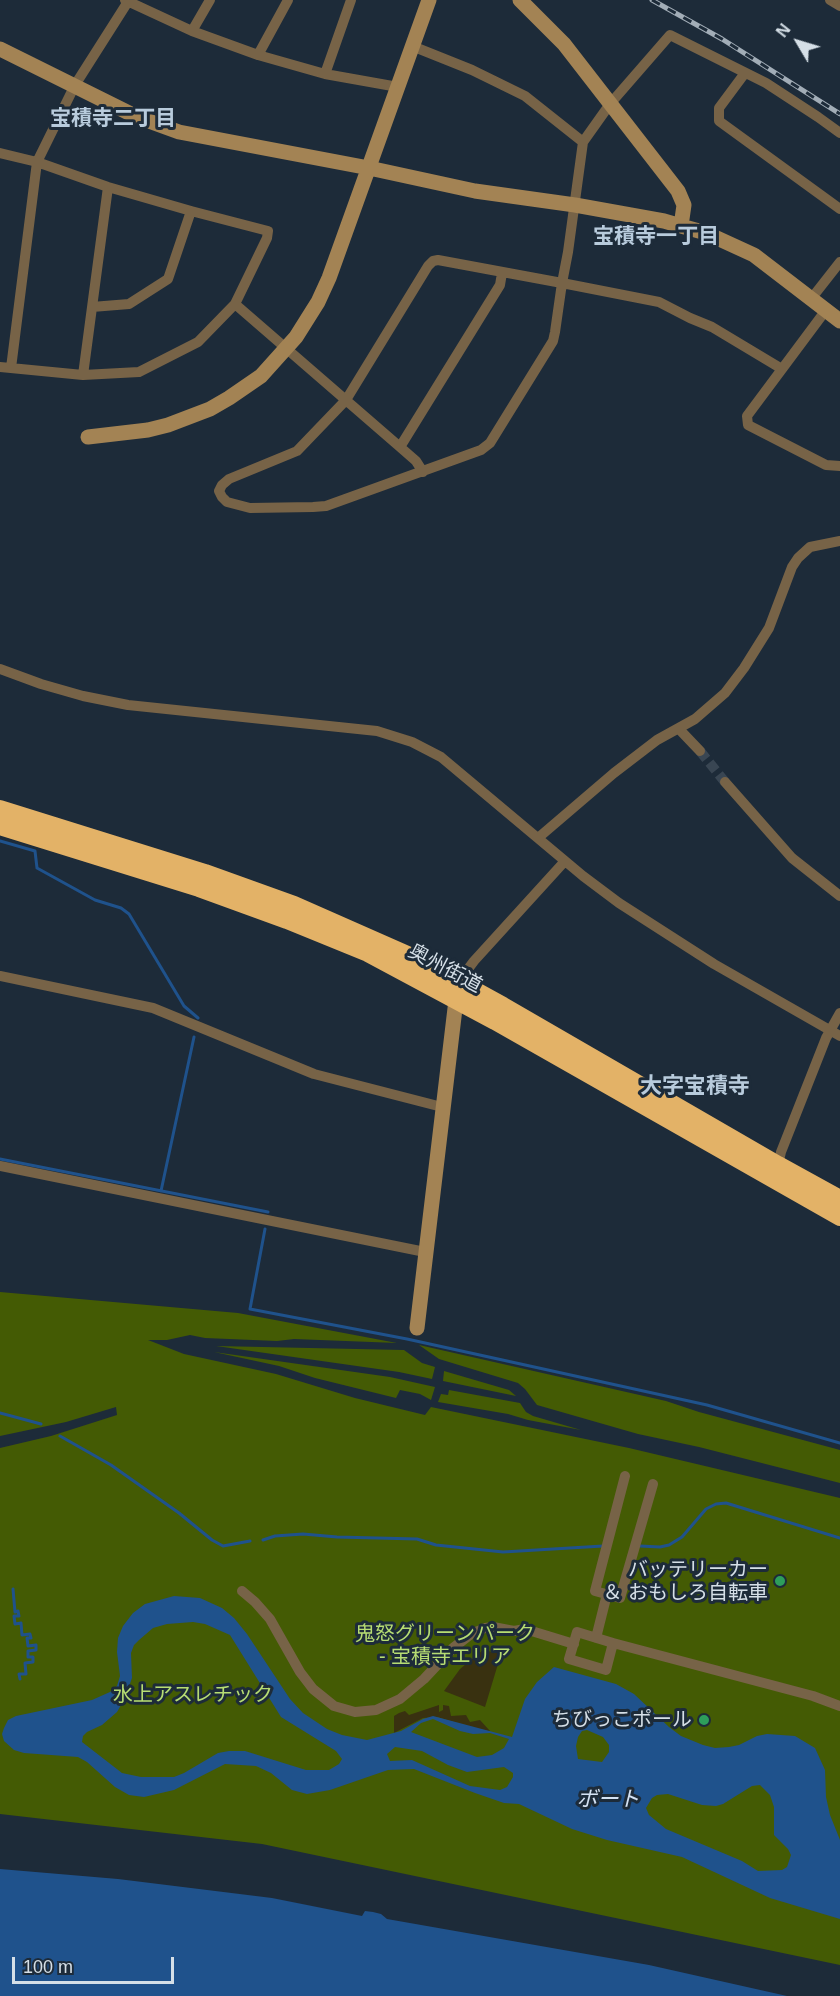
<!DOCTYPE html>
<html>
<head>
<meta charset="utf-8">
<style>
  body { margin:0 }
  #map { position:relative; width:840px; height:1996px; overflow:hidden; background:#1d2b39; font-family:Arial,sans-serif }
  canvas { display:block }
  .north { position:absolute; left:768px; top:12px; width:60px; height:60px; -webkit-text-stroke:4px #1d2b39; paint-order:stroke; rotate:308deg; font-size:16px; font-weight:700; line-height:24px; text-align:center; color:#d5dfe7 }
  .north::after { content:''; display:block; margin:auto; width:21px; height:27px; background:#d5dfe7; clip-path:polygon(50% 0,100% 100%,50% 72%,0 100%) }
  .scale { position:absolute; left:12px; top:1957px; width:162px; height:27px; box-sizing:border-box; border:3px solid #d5dfe7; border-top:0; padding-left:8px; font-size:18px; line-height:21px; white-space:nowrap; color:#d5dfe7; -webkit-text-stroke:4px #1d2b39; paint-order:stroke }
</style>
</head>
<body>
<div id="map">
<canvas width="840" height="1996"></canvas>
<div class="north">N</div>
<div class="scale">100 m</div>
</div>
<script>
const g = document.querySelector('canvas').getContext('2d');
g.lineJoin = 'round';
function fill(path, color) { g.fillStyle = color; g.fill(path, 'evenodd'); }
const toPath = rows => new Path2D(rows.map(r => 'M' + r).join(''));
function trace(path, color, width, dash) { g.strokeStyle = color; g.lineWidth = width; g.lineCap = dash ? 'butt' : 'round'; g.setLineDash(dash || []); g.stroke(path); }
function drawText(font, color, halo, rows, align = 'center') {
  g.font = font + ' Arial,"Noto Sans JP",sans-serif'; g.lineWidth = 6; g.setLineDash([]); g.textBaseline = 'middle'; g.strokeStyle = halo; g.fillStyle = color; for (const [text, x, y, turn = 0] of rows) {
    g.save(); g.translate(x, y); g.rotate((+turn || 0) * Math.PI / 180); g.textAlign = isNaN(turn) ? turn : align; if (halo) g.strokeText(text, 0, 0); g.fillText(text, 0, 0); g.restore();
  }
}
const green = toPath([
  [0,1292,238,1313,397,1343,294,1339,277,1341,205,1338,190,1335,167,1340,148,1340,184,1354,276,1374,355,1398,425,1415,431,1407,629,1448,840,1498,840,1965,262,1844,0,1814,0,1448,51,1436,117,1415,116,1407,66,1422,0,1436],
  [419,1345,666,1401,699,1412,840,1450,840,1483,699,1447,638,1434,537,1405,525,1389,518,1383,439,1359],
  [216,1346,404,1350,422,1363,435,1367,432,1379,399,1372],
  [214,1352,390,1377,435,1387,431,1400,420,1394,400,1390,396,1398,315,1378,279,1366],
  [444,1371,509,1390,516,1396,443,1381],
  [449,1390,520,1403,526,1412,533,1416,581,1430,528,1420,508,1414,438,1402,441,1394,448,1395]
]);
const sand = toPath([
  [483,1650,501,1654,485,1707,444,1691,460,1669],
  [439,1705,439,1712,443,1710,443,1705,449,1706,451,1716,466,1715,470,1722,480,1720,490,1731,480,1730,437,1717,423,1718,394,1733,394,1716,399,1713,405,1711,409,1715]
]);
const water = toPath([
  [174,1596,200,1598,222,1608,234,1618,247,1634,290,1699,303,1713,327,1729,342,1735,367,1740,401,1731,423,1719,433,1716,512,1737,525,1699,537,1682,554,1667,616,1684,634,1694,669,1727,681,1736,703,1745,715,1748,729,1747,739,1745,757,1736,767,1734,795,1736,815,1748,825,1770,826,1797,830,1815,840,1840,840,1919,770,1898,682,1857,607,1840,572,1829,519,1804,504,1803,475,1793,414,1769,388,1770,330,1790,307,1794,292,1790,271,1773,256,1766,225,1764,174,1790,144,1797,129,1795,115,1787,87,1762,78,1757,24,1753,14,1750,4,1741,2,1734,4,1728,8,1720,16,1716,92,1700,110,1692,117,1686,120,1676,117,1652,118,1638,123,1626,133,1613,145,1604],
  [193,1622,205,1624,230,1635,281,1717,336,1751,342,1759,339,1764,329,1770,306,1770,245,1751,229,1751,218,1753,184,1773,174,1777,141,1777,122,1773,82,1742,83,1736,87,1732,102,1725,117,1712,125,1698,132,1678,131,1653,134,1645,139,1640,153,1628,167,1624],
  [433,1719,460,1731,473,1734,490,1733,509,1739,504,1748,492,1755,477,1757,411,1732,421,1723],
  [587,1730,603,1737,609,1745,609,1752,602,1762,578,1759,576,1746,578,1737,582,1731],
  [395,1747,422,1751,448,1765,467,1772,504,1767,513,1773,513,1777,507,1787,500,1790,470,1786,412,1760,390,1761,387,1754],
  [760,1785,770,1795,774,1807,774,1835,788,1849,791,1855,787,1867,782,1870,758,1871,742,1861,666,1829,649,1815,646,1808,652,1798,657,1795,668,1794,702,1805,716,1806,723,1804,752,1786],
  [0,1869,118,1879,272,1898,362,1916,365,1911,373,1912,381,1914,387,1919,649,1965,787,1996,0,1996]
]);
const stream = toPath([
  [0,841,35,851,37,868,95,900,121,908,129,914,184,1006,198,1018],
  [0,1159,268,1212],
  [161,1191,194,1037],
  [265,1229,250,1309,407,1339,707,1405,840,1443],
  [0,1413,41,1424],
  [60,1436,111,1465,179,1513,212,1540,223,1546,250,1541],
  [263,1540,275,1536,303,1534,337,1537,417,1539,436,1545,503,1552,603,1546],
  [640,1546,660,1547,669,1545,682,1537,706,1509,716,1504,726,1503,840,1538],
  [13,1589,15,1612,18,1611,19,1616,14,1616,15,1624,21,1623,22,1635,30,1634,31,1638,27,1638,28,1646,36,1645,36,1650,28,1651,28,1657,33,1657,33,1662,25,1663,26,1674,19,1674,20,1679]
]);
const streetTunnel = toPath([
  [700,751,725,782]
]);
const street = toPath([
  [125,0,192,31,258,55,325,74,351,0],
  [830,0,840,6],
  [192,31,210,0],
  [412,46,472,70,525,96,583,142],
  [258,55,288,0],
  [745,73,719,108,719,121,840,209],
  [325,74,398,87],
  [0,153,37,162,108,187,191,211,268,231,267,238,235,304,198,342,139,372,83,375,0,367],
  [811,299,840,262],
  [235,304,400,447,416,461,423,472],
  [92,307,129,304,168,279,191,211],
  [826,310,747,416,748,425,826,465,840,466],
  [11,368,37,162,75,85,129,0],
  [782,369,712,327,690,318,659,302,562,283,438,260,433,261,428,266,346,400,297,451,229,479,222,485,219,491,222,497,227,502,250,508,313,507,326,506,481,450,490,443,553,341,555,332,562,283,568,252,583,142,610,104,670,35,766,83,818,117,840,133],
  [83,375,108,187],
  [400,447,500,285,502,273],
  [0,669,41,684,83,696,128,705,377,731,412,742,441,757,583,876,619,903,714,964,840,1036],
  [679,729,700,751],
  [725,782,792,858,840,896],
  [538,838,614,773,657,740,695,719,725,693,744,668,769,628,792,567,798,558,810,547,840,541],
  [0,976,153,1008,314,1074,442,1107],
  [460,986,465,973,474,961,565,861],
  [778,1165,781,1152,826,1038,840,1013],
  [0,1166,425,1252],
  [625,1476,595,1591,620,1598,653,1484],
  [242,1591,255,1602,270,1619,300,1672,313,1689,334,1706,355,1712,376,1710,400,1699,424,1679,453,1648,471,1634,485,1628,493,1627,514,1631,525,1629,574,1644],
  [577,1632,613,1643,606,1670,569,1659,577,1632],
  [596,1638,607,1594],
  [613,1643,813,1696,840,1706]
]);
const secondary = toPath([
  [520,0,564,44,678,191,684,205,681,226,706,233,754,255,840,321],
  [0,49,135,116,179,132,369,168,475,191,575,205,664,221,681,226],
  [88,437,148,430,168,425,210,409,229,398,261,376,296,337,318,302,329,278,429,0],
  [417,1328,456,1000]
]);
const highway = toPath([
  [0,809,205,873,294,905,421,961,503,1006,778,1165,840,1199],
  [0,826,199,888,287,920,368,953,495,1021,840,1217]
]);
const rail = toPath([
  [652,0,722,39,840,114]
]);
const markers = [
  [780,1581,6,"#2e9e5b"],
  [704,1720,6,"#2e9e5b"]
];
const streetNames = [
  ["奥州街道",445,969,28]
];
const poiNames = [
  ["バッテリーカー",768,1570],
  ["＆ おもしろ自転車",768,1593],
  ["ちびっこポール",692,1720]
];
const parkNames = [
  ["鬼怒グリーンパーク",445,1634],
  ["- 宝積寺エリア",445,1657],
  ["水上アスレチック",193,1695]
];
const neighbourhoodNames = [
  ["宝積寺二丁目",113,119],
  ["宝積寺一丁目",656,237]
];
const waterNames = [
  ["ボート",608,1800]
];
const quarterNames = [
  ["大字宝積寺",695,1087]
];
fill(green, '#445b04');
fill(sand, '#393110');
fill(water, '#1f528c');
trace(stream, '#1f528c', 3);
trace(streetTunnel, '#394653', 10, [10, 5]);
trace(street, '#776347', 10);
trace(secondary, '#a38354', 15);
trace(highway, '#e3b267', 18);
trace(rail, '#a2adb7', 5);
trace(rail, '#1d2b39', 3, [9]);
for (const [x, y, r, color] of markers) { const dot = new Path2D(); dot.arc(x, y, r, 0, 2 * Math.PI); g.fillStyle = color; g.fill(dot); trace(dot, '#1d2b39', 2); }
drawText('20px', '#d5dfe7', '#1d2b39', streetNames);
drawText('20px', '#d5dfe7', '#1d2b39', poiNames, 'right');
drawText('20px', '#b7dd73', '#1d2b39', parkNames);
drawText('bold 21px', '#b8cbdc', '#1d2b39', neighbourhoodNames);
drawText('italic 21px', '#d4e2f3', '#1d2b39', waterNames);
drawText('bold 22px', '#b8cbdc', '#1d2b39', quarterNames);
</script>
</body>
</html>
